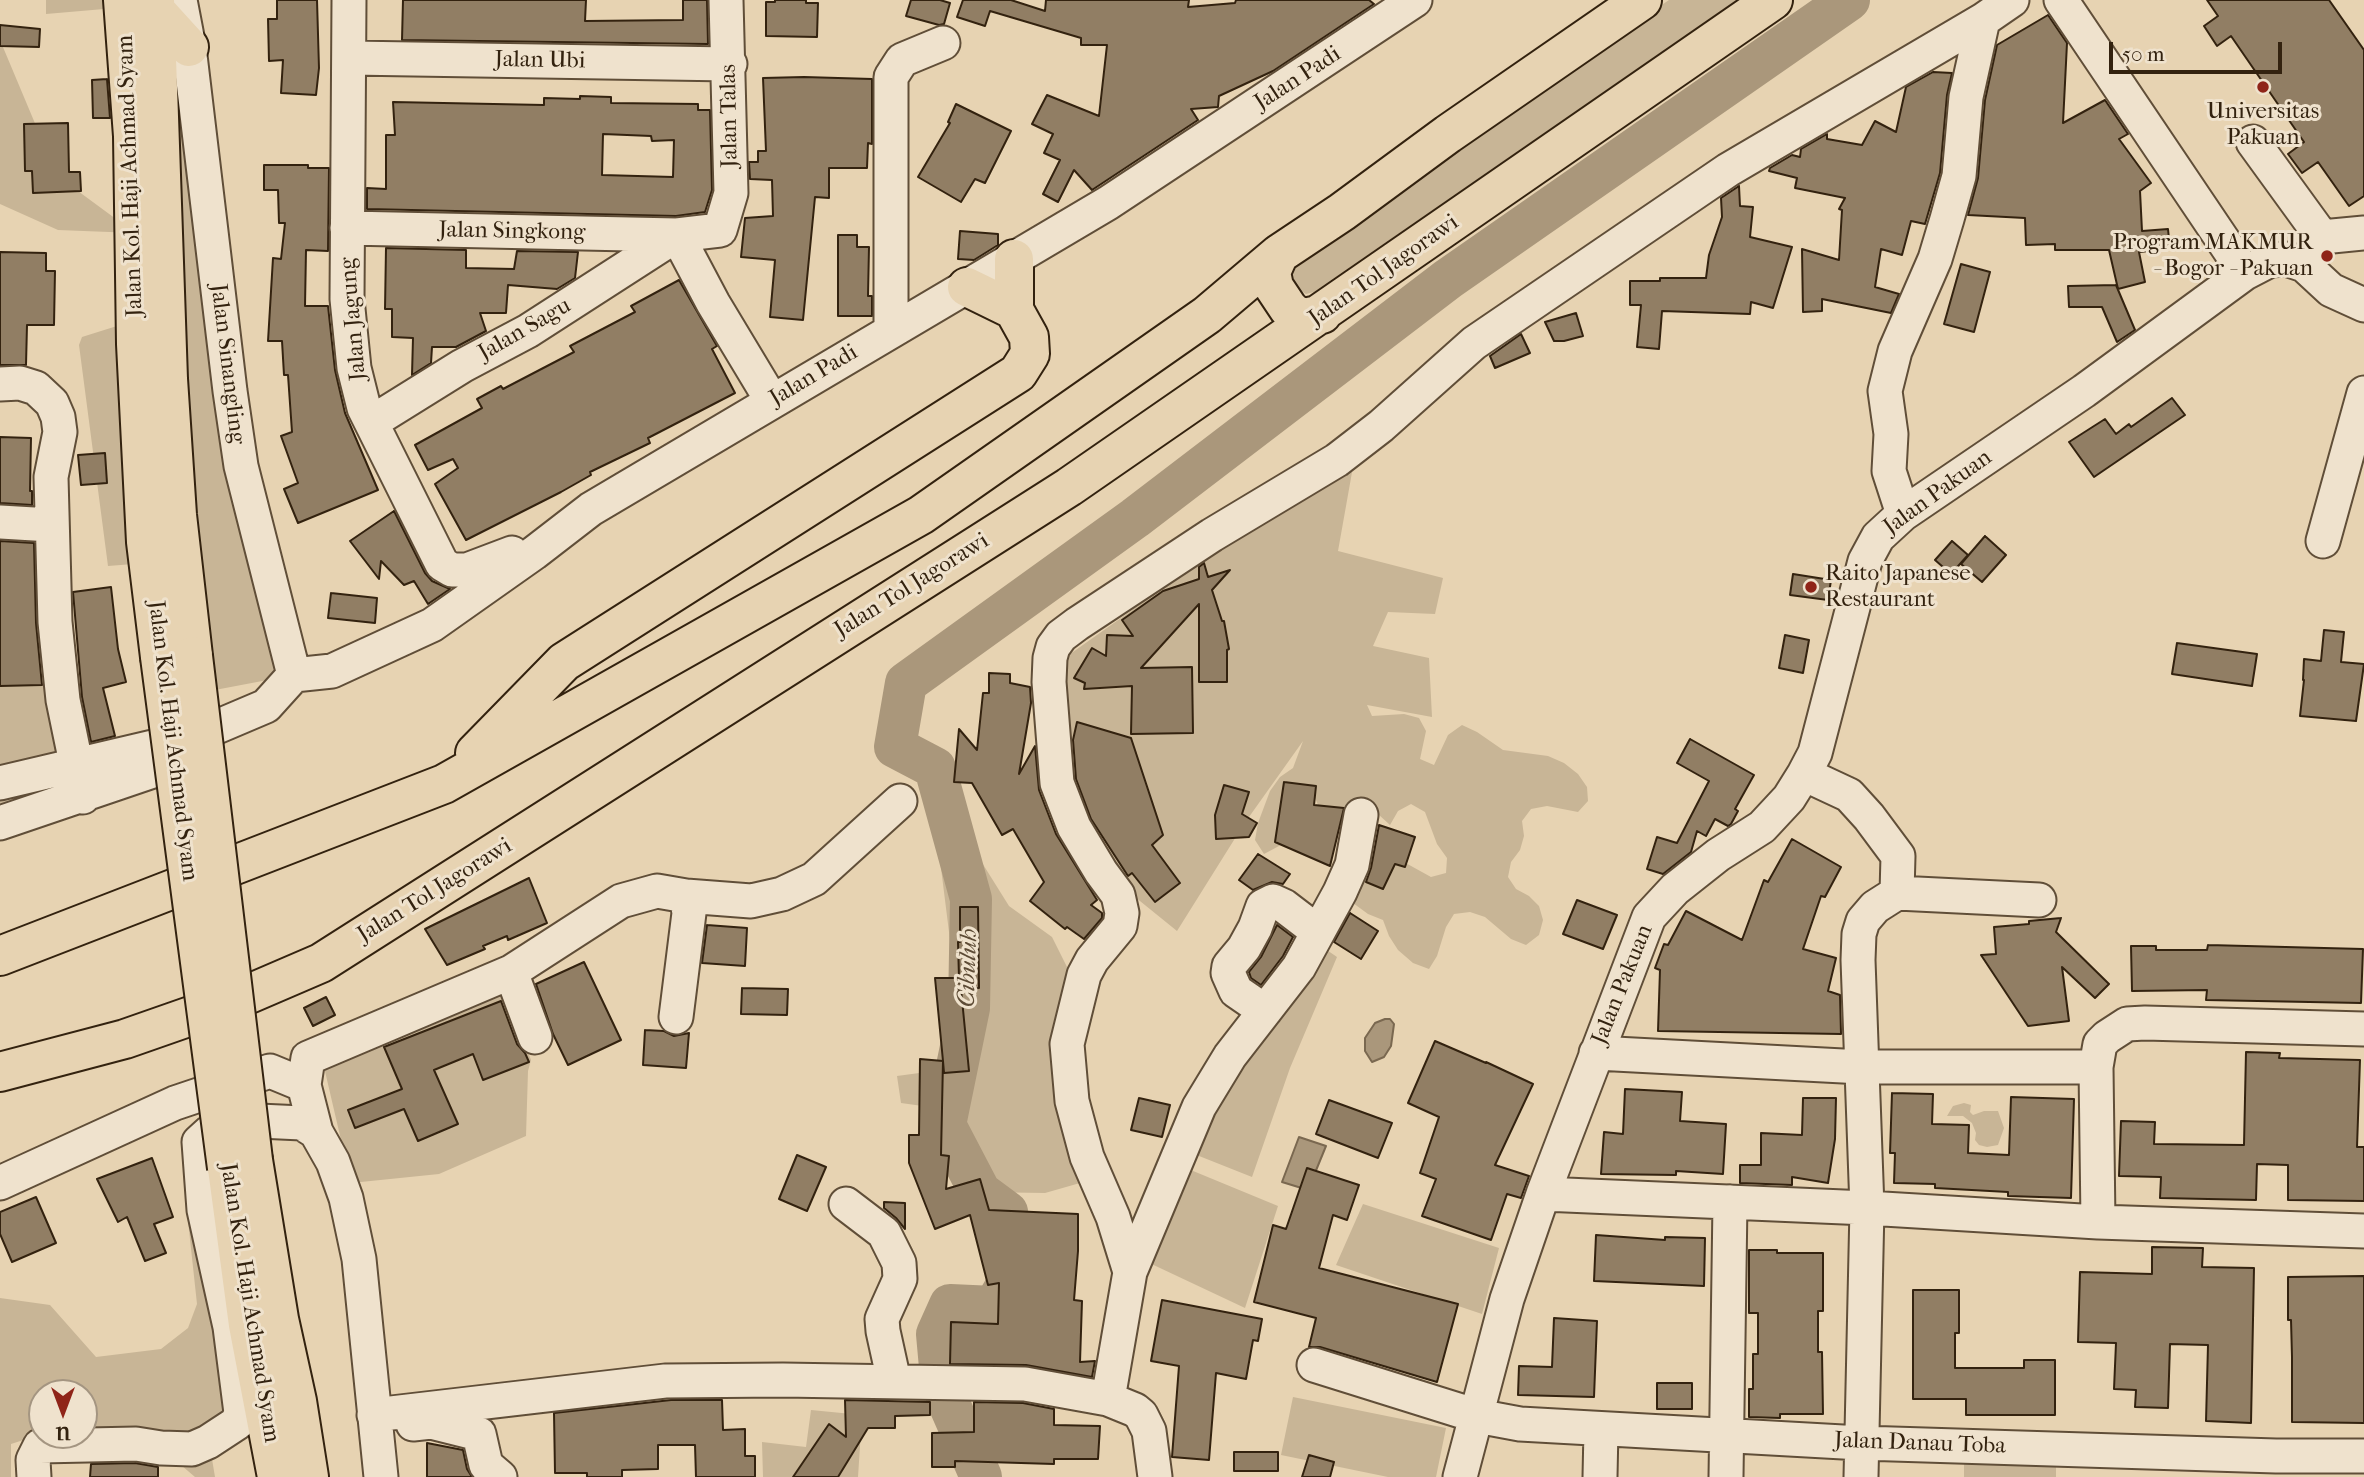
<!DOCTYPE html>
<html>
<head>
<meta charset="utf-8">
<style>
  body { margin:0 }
  #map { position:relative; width:2364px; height:1477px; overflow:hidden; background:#e7d3b2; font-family:"IM FELL French Canon",serif }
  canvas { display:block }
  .north { position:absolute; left:28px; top:1379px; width:70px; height:70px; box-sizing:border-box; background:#efe2cd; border:2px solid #a49581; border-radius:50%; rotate:180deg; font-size:19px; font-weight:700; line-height:28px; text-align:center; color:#33220f }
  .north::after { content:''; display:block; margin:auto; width:24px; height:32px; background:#8f2418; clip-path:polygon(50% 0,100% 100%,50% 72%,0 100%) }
  .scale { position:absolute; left:2109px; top:42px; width:173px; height:32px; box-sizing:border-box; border:4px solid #33220f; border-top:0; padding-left:9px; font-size:21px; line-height:24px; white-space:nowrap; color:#33220f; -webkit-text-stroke:5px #efe2cd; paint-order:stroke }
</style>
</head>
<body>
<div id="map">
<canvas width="2364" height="1477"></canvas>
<div class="north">U</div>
<div class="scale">50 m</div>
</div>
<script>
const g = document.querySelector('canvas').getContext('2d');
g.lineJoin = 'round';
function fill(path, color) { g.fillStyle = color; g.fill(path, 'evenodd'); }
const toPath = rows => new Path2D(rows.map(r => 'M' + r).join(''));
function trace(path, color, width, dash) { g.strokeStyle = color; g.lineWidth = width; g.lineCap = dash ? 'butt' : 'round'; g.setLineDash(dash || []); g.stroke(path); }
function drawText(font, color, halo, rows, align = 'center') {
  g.font = font + ' "IM FELL French Canon",serif'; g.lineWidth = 6; g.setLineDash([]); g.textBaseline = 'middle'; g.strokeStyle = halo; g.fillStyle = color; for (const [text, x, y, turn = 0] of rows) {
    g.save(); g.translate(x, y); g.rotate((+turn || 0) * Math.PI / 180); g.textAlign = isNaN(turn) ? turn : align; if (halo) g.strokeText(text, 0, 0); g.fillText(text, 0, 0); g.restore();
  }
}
const green = toPath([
  [46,0,103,0,104,9,46,14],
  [180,0,230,391,294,675,199,693,157,51],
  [1669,0,1737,0,1314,292,1306,294,1296,288,1290,276,1290,260],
  [0,40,55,171,82,194,135,233,58,230,0,204],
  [136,320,146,563,108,566,79,345,82,337],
  [1354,461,1338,551,1443,578,1435,614,1388,612,1373,646,1429,658,1432,717,1367,705,1372,716,1404,714,1419,718,1426,731,1420,759,1434,765,1448,735,1462,725,1477,732,1503,750,1548,756,1564,763,1578,774,1587,787,1588,801,1578,812,1547,806,1531,809,1522,821,1524,836,1520,850,1511,862,1508,877,1516,889,1529,896,1539,906,1543,920,1539,935,1526,945,1511,939,1485,917,1470,912,1454,914,1446,927,1437,956,1429,969,1413,963,1398,950,1389,936,1383,920,1368,914,1353,903,1362,851,1393,856,1431,877,1446,873,1447,858,1437,844,1425,812,1411,804,1398,811,1390,825,1378,814,1363,807,1336,815,1322,814,1315,798,1304,808,1290,836,1279,846,1264,854,1255,840,1258,823,1270,791,1280,777,1293,768,1303,741,1244,824,1177,931,1135,897,1057,776,1049,669,1248,528],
  [61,685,75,763,141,748,0,823,0,686],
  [974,850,1009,906,1052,937,1072,977,1080,1183,1045,1193,980,1192,941,1154,937,1108,901,1103,897,1076,949,1069,955,980,940,860],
  [1318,944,1337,957,1290,1068,1252,1177,1184,1150],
  [505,993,531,1060,528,1071,526,1136,439,1174,351,1183,321,1054,449,1003],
  [1964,1103,1971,1105,1970,1112,1973,1115,1984,1111,1998,1111,2004,1128,1998,1145,1987,1147,1979,1145,1975,1140,1976,1133,1972,1123,1963,1116,1947,1116,1953,1106],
  [1181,1166,1278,1206,1245,1308,1143,1260],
  [201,1187,241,1413,209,1441,215,1477,195,1477,154,1442,110,1427,84,1430,84,1393,42,1393,42,1434,11,1444,11,1477,0,1477,0,1298,50,1305,96,1357,161,1349,188,1328,197,1304,185,1193],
  [1363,1204,1499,1248,1482,1314,1336,1265],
  [1293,1397,1446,1428,1436,1477,1388,1477,1281,1455],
  [811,1410,862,1415,858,1477,763,1477,762,1442,806,1447],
  [1964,1458,2056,1460,2056,1477,1964,1477]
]);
const water = toPath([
  [1385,1019,1390,1019,1394,1024,1391,1046,1384,1057,1372,1062,1365,1051,1365,1038,1375,1023,1385,1019],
  [1299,1137,1326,1146,1308,1190,1282,1182,1299,1137]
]);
const river = toPath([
  [981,1477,950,1406,941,1378,937,1334,950,1305,994,1307,1017,1268,1007,1212,980,1192,945,1125,969,1008,971,899,935,768,895,747,906,683,1135,518,1448,279,1849,0]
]);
const building = toPath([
  [277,0,317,0,319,68,316,95,281,93,283,60,269,61,268,19,277,19,277,0],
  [403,0,586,0,585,21,683,20,683,0,707,0,708,44,402,40,403,0],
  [775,0,806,0,806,3,818,3,817,37,766,36,766,2,775,2,775,0],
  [911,0,940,0,950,3,944,24,939,25,906,16,911,0],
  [963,0,1011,0,1045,11,1046,0,1189,0,1188,7,1235,3,1236,0,1369,0,1374,4,1273,71,1219,96,1218,107,1191,109,1198,120,1092,190,1074,170,1058,202,1043,194,1060,160,1044,153,1053,134,1032,124,1047,95,1099,116,1107,45,1081,45,1081,38,990,11,985,26,957,17,963,0],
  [2207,0,2329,0,2364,50,2364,196,2349,206,2318,162,2302,173,2288,154,2304,142,2231,36,2217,46,2204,26,2218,16,2207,0],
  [2048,15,2067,43,2063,123,2105,100,2128,134,2119,139,2151,183,2140,191,2142,231,2168,229,2170,249,2139,252,2145,282,2118,289,2109,250,2055,250,2055,244,2026,245,2025,218,1968,215,1978,178,1985,100,1997,45,2048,15],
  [0,25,40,29,39,47,0,46,0,25],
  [1933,72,1952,73,1947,95,1940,173,1925,224,1911,221,1902,255,1881,249,1875,287,1899,294,1891,313,1822,299,1822,311,1803,312,1802,249,1839,260,1842,210,1839,209,1845,198,1795,188,1797,178,1769,171,1770,168,1792,155,1800,157,1801,149,1827,134,1827,139,1862,145,1875,121,1896,132,1906,87,1933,72],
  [804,77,872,79,872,144,868,143,867,168,829,168,829,198,815,197,803,320,770,317,775,260,741,257,745,218,773,216,772,180,750,179,749,162,758,162,758,151,766,151,763,78,804,77],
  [107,79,110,118,93,118,92,80,107,79],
  [580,96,611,97,611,103,698,104,698,110,710,110,712,190,705,212,676,216,367,209,367,188,386,189,386,135,395,135,393,102,544,105,544,98,580,99,580,96],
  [603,134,651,136,652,141,674,140,673,177,602,175,603,134],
  [956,104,1011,131,985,183,975,179,961,202,918,177,950,123,948,122,956,104],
  [68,123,69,172,80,172,81,191,33,193,32,171,25,171,24,124,68,123],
  [264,165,308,165,308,168,329,168,328,251,306,250,305,306,328,306,335,370,345,413,378,490,298,523,284,489,298,483,281,436,292,432,288,375,284,375,282,341,268,341,273,258,281,259,285,223,279,223,278,190,264,190,264,165],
  [1739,186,1740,206,1753,207,1750,237,1792,247,1773,308,1751,302,1750,314,1662,311,1659,349,1637,347,1641,305,1630,305,1630,281,1660,281,1660,278,1706,278,1709,255,1722,217,1721,198,1739,186],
  [960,231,998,234,998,245,974,260,958,259,960,231],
  [838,235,857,235,857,247,869,247,868,296,872,296,872,316,838,316,838,235],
  [386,248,466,250,466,268,514,269,517,251,578,252,575,278,557,289,508,285,506,313,480,313,486,331,456,347,432,347,431,363,412,375,413,338,392,337,392,309,385,309,386,248],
  [0,252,46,253,46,271,55,271,54,325,27,325,26,365,0,365,0,252],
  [1961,264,1990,272,1974,332,1944,324,1961,264],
  [679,280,717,346,712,349,735,393,648,438,650,443,590,472,591,475,561,492,466,540,435,484,458,468,453,459,428,470,415,445,482,408,477,399,501,386,503,389,574,352,570,346,635,312,631,306,679,280],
  [2116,285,2135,330,2117,342,2102,307,2069,307,2068,286,2116,285],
  [1576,313,1583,336,1564,341,1554,341,1545,322,1576,313],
  [1521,334,1530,353,1495,368,1490,356,1521,334],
  [2172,398,2185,415,2094,477,2069,442,2105,419,2116,434,2129,424,2131,427,2172,398],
  [0,437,31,438,30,491,32,491,32,505,0,503,0,437],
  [105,453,107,483,81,485,78,455,105,453],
  [394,511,425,573,432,581,450,589,428,604,414,581,404,585,381,561,379,579,350,541,394,511],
  [1985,536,2006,555,1982,582,1961,564,1985,536],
  [0,541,34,543,36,623,42,685,0,686,0,541],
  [1952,541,1968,555,1951,574,1935,560,1952,541],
  [1204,563,1208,577,1230,570,1212,590,1222,621,1224,621,1229,649,1227,650,1227,682,1199,682,1199,604,1141,668,1192,667,1193,733,1131,734,1132,686,1084,689,1085,683,1074,678,1092,648,1106,656,1107,635,1133,636,1122,620,1163,591,1199,579,1199,567,1204,563],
  [1793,574,1831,580,1828,600,1790,595,1793,574],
  [111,587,118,649,126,682,103,688,115,736,91,742,82,697,73,592,111,587],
  [331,593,377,598,375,623,328,618,331,593],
  [2324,630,2344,632,2341,662,2364,664,2356,721,2300,716,2304,680,2303,680,2304,659,2321,661,2324,630],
  [1785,635,1809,640,1803,673,1779,668,1785,635],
  [2177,643,2257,654,2252,686,2172,674,2177,643],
  [989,673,1010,674,1010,683,1030,687,1031,703,1019,774,1035,746,1039,790,1056,834,1097,900,1091,905,1102,913,1102,918,1084,939,1067,927,1065,929,1030,901,1044,882,1013,829,1002,835,972,783,954,782,959,729,977,750,983,693,989,693,989,673],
  [1077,722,1131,738,1163,835,1152,845,1180,883,1155,902,1132,873,1128,876,1091,819,1076,779,1073,740,1077,722],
  [1690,739,1754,775,1735,809,1738,811,1731,824,1728,826,1715,819,1706,836,1697,831,1691,852,1663,874,1647,869,1657,837,1677,843,1709,781,1677,763,1690,739],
  [1284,782,1316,786,1314,805,1344,808,1330,866,1275,842,1284,782],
  [1224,785,1249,792,1242,814,1257,823,1249,837,1216,839,1215,815,1224,785],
  [1379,825,1415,837,1405,867,1395,864,1383,889,1366,882,1371,868,1379,825],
  [1792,839,1841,867,1825,897,1821,896,1803,949,1836,958,1828,991,1840,995,1841,1034,1658,1031,1660,970,1655,968,1664,944,1668,945,1686,911,1742,940,1764,880,1768,882,1792,839],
  [1258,854,1290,874,1283,884,1272,882,1253,890,1239,880,1258,854],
  [529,878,547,923,508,940,507,936,483,946,485,949,447,965,425,929,529,878],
  [1577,900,1617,915,1603,949,1563,934,1577,900],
  [960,907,978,907,979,988,961,989,969,1071,944,1073,943,1061,941,1155,949,1156,946,1189,980,1179,989,1210,1078,1214,1078,1251,1074,1300,1082,1301,1080,1362,1095,1361,1092,1377,1026,1365,950,1364,951,1322,998,1324,999,1283,988,1285,970,1215,935,1229,909,1163,909,1135,919,1135,920,1059,943,1061,935,978,959,978,958,942,960,942,960,907],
  [1350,913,1378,931,1361,959,1334,942,1350,913],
  [2061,918,2056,932,2109,984,2095,998,2062,967,2069,1021,2028,1026,1981,955,1996,954,1994,927,2029,924,2029,921,2061,918],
  [707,925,747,928,745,966,702,963,707,925],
  [1277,925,1293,937,1283,956,1261,985,1251,978,1249,972,1261,957,1277,925],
  [2208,945,2363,949,2361,1003,2206,1000,2207,990,2132,991,2131,946,2156,946,2156,950,2207,950,2208,945],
  [584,962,621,1040,568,1065,553,1034,536,984,584,962],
  [742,988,788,989,787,1015,741,1014,742,988],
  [326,997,335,1015,313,1026,304,1008,326,997],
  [501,1001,517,1044,525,1053,529,1062,483,1080,473,1054,434,1070,458,1124,418,1141,404,1109,355,1128,348,1110,402,1089,384,1047,501,1001],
  [645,1030,664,1031,674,1036,689,1033,686,1068,643,1065,645,1030],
  [1435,1041,1486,1063,1486,1062,1533,1084,1495,1165,1529,1176,1521,1198,1507,1194,1491,1240,1422,1216,1436,1179,1420,1173,1439,1117,1408,1103,1435,1041],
  [2246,1052,2280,1053,2279,1058,2360,1060,2357,1147,2364,1147,2364,1201,2288,1200,2288,1165,2257,1164,2256,1200,2160,1198,2161,1177,2119,1176,2121,1121,2155,1122,2154,1144,2244,1145,2246,1052],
  [1625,1089,1682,1092,1680,1121,1726,1124,1723,1174,1676,1171,1676,1175,1601,1174,1604,1132,1623,1134,1625,1089],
  [1892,1093,1933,1094,1932,1124,1969,1125,1968,1153,2009,1155,2011,1097,2074,1099,2071,1198,2008,1196,2008,1192,1935,1188,1935,1184,1894,1183,1895,1153,1890,1153,1892,1093],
  [1139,1098,1170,1105,1162,1137,1131,1130,1139,1098],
  [1803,1098,1836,1098,1835,1139,1828,1183,1792,1177,1792,1185,1740,1183,1740,1165,1761,1165,1761,1133,1802,1135,1803,1098],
  [1329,1100,1392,1123,1378,1158,1316,1134,1329,1100],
  [797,1155,826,1167,807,1211,779,1199,797,1155],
  [152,1158,173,1217,154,1224,166,1253,145,1261,127,1217,118,1222,97,1179,152,1158],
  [1307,1168,1359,1185,1347,1220,1333,1215,1319,1268,1458,1304,1437,1382,1320,1347,1309,1347,1316,1318,1254,1302,1273,1225,1286,1229,1307,1168],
  [36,1197,56,1243,12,1262,0,1234,0,1212,36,1197],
  [884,1202,905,1203,905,1229,896,1218,884,1208,884,1202],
  [1596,1235,1665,1240,1665,1237,1705,1238,1704,1286,1594,1281,1596,1235],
  [2152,1247,2203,1248,2202,1267,2254,1268,2251,1423,2206,1421,2208,1345,2170,1344,2168,1408,2135,1407,2136,1390,2114,1389,2116,1343,2078,1342,2080,1272,2152,1274,2152,1247],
  [1749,1250,1777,1250,1777,1253,1823,1253,1823,1311,1818,1311,1818,1352,1822,1352,1823,1414,1780,1414,1780,1418,1749,1417,1749,1389,1753,1389,1753,1354,1758,1354,1758,1313,1749,1313,1749,1250],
  [2364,1276,2364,1423,2292,1422,2292,1357,2291,1320,2288,1320,2288,1277,2364,1276],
  [1913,1290,1959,1290,1959,1333,1955,1333,1955,1368,2024,1368,2024,1360,2055,1360,2055,1415,1966,1415,1966,1399,1913,1399,1913,1290],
  [1162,1300,1262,1319,1258,1341,1253,1340,1246,1379,1216,1373,1209,1460,1172,1457,1179,1366,1151,1361,1162,1300],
  [1554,1318,1597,1321,1594,1397,1518,1395,1519,1366,1552,1367,1554,1318],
  [1657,1383,1692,1383,1692,1409,1657,1409,1657,1383],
  [671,1400,722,1400,723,1430,745,1429,745,1456,755,1456,755,1477,696,1477,695,1445,658,1445,658,1469,622,1470,622,1477,587,1477,587,1473,555,1473,554,1413,671,1400],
  [845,1400,930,1402,930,1415,895,1416,895,1428,868,1428,838,1477,793,1477,829,1424,846,1437,845,1400],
  [974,1402,1023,1403,1054,1409,1054,1425,1100,1426,1098,1459,1054,1459,1054,1464,955,1461,955,1467,932,1467,932,1433,974,1432,974,1402],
  [427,1443,463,1450,467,1469,472,1477,427,1477,427,1443],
  [1234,1452,1278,1452,1278,1471,1234,1471,1234,1452],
  [1309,1455,1334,1462,1330,1477,1302,1477,1309,1455],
  [135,1463,158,1467,158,1477,90,1477,91,1464,135,1463]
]);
const minor = toPath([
  [180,0,189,47,230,391,241,466,294,675],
  [349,0,347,299,354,368,364,408,442,564,452,570,467,570,512,553],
  [2061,0,2245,273],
  [350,58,730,64],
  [2253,142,2322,237,2304,265],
  [347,228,677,235,720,230,731,193,726,0],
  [677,235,713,303,772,401],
  [2322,237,2364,233],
  [891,330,891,77,902,60,943,43],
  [0,384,20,383,36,388,52,403,58,417,60,432,51,477,55,622,63,700,83,797],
  [372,422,462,366,528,331,677,235],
  [1903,514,1889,471,1891,434,1885,391,1895,351,1935,259,1947,219,1959,176,1966,97,1983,20],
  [0,522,51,525],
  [2323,541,2364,393],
  [1804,774,1849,795,1869,817,1898,856,1897,893],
  [0,783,191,738],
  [0,823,153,771,193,737,266,706,294,675,332,671,432,625,534,553,591,509,1108,203,1415,0],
  [686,896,751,901,782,894,814,879,900,801],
  [511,972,535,1037],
  [1265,1011,1236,991,1228,973,1229,966,1244,948,1255,928,1263,906,1273,901,1284,906,1318,932],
  [1596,1053,1862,1067,2096,1067],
  [0,1183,175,1103,270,1071,304,1085],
  [1543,1194,1867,1208,2098,1222,2364,1231],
  [846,1204,884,1233,899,1263,900,1279,882,1319,883,1331,894,1381],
  [2098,1222,2096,1067,2100,1044,2107,1037,2127,1024,2145,1023,2364,1029],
  [1130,1272,1113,1217,1087,1157,1072,1101,1067,1044,1084,975,1092,960,1120,926,1122,913,1118,895,1101,872,1074,827,1057,783,1049,682,1050,658,1053,647,1061,636,1077,624,1212,535,1337,460,1381,426,1474,343,1728,170,1983,20,2012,0],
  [1314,1365,1477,1416,1520,1424,1861,1443,2276,1456,2364,1456],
  [1108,1399,1130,1272,1199,1107,1230,1056,1299,967,1340,892,1352,865,1361,815],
  [374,1415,665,1381,783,1380,1025,1384,1108,1399,1135,1410,1141,1415,1149,1431,1155,1477],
  [413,1424,431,1422,479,1434,486,1465,500,1477],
  [34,1477,33,1460,40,1446,136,1444,161,1448,192,1449,208,1442,237,1423,241,1413,230,1327,204,1210,199,1142,210,1132,259,1121,302,1123,316,1132],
  [381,1477,359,1259,346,1198,333,1162,316,1132,304,1085,308,1058,511,972,621,901,657,891,686,896,689,913,676,1017],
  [1460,1477,1507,1299,1543,1194,1649,917,1675,889,1718,855,1762,827,1789,798,1804,774,1815,753,1865,561,1878,537,1903,514,2084,391,2245,273,2270,260,2286,259,2304,265,2331,290,2364,305],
  [1600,1477,1601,1429],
  [1726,1477,1730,1202],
  [1861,1477,1867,1208,1858,960,1859,934,1863,921,1875,907,1897,893,2039,900]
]);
const major = toPath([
  [123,0,133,136,136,344,146,542,160,657],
  [155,0,168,379,177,515,193,656],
  [148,2,189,47],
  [253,1160,279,1319,297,1401,309,1477],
  [227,1168,248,1325,277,1477]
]);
const highway = toPath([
  [1279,254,1271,272,1274,287,1288,308,1294,314,1304,318,1322,314],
  [1014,259,1014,310],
  [475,753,564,662,1018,373,1030,354,1029,337,1014,310,967,287],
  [0,956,444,784,921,515,1207,315,1279,254,1342,212,1448,134,1642,0],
  [0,1072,125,1039,228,1003,321,963,1069,487,1773,0]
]);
const majorBridge = toPath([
  [193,656,253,1160],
  [160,657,227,1168]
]);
const markers = [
  [2263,87,7,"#8f2418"],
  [2327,256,7,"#8f2418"],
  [1811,587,7,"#8f2418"]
];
const streetNames = [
  ["Jalan Ubi",540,61,1],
  ["Jalan Padi",1298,79,-33],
  ["Jalan Talas",730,116,-91],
  ["Jalan Kol. Haji Achmad Syam",131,176,-92],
  ["Jalan Singkong",512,232,1],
  ["Jalan Tol Jagorawi",1384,271,-35],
  ["Jalan Jagung",354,319,-95],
  ["Jalan Sagu",525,330,-30],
  ["Jalan Sinangling",227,364,83],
  ["Jalan Padi",814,376,-31],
  ["Jalan Pakuan",1938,493,-36],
  ["Jalan Tol Jagorawi",912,586,-32],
  ["Jalan Kol. Haji Achmad Syam",172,741,83],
  ["Jalan Tol Jagorawi",435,891,-32],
  ["Jalan Pakuan",1623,985,-68],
  ["Jalan Kol. Haji Achmad Syam",249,1303,81],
  ["Jalan Danau Toba",1920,1444,2]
];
const poiNames = [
  ["Universitas",2263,112],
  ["Pakuan",2263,138],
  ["Program MAKMUR",2313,243,"right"],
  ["- Bogor - Pakuan",2313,269,"right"],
  ["Raito Japanese",1825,574,"left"],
  ["Restaurant",1825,600,"left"]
];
const waterNames = [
  ["Cibuluh",969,968,-88]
];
fill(green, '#c8b596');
fill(water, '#aa977b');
trace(water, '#7a6850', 2);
trace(river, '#aa977b', 42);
fill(building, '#917e64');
trace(building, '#33220f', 2);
trace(minor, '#604e38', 37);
trace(major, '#33220f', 42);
trace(highway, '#33220f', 42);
trace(minor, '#efe2cd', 33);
trace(major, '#e7d3b2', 38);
trace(highway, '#e7d3b2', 38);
trace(majorBridge, '#33220f', 42, []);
trace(majorBridge, '#e7d3b2', 38);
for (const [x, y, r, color] of markers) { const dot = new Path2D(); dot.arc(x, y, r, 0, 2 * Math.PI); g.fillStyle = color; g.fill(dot); trace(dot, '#efe2cd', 2.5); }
drawText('23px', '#33220f', '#efe2cd', streetNames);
drawText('23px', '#33220f', '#efe2cd', poiNames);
drawText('italic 24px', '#5d4b35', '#efe2cd', waterNames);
</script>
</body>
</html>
